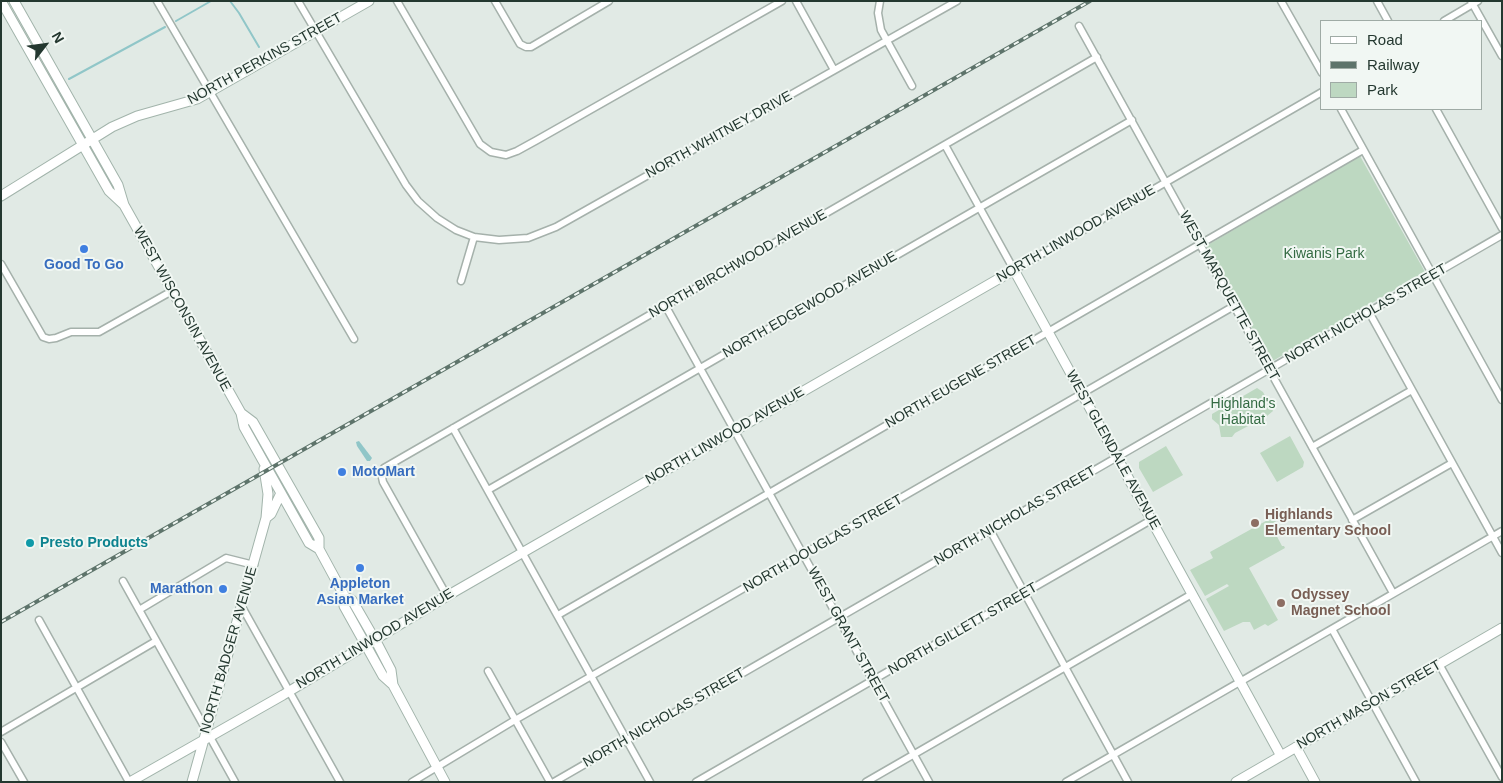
<!DOCTYPE html>
<html>
<head>
<meta charset="utf-8">
<style>
  body { margin:0 }
  #map { position:relative; width:1503px; height:783px; overflow:hidden; background:#e1eae5; font-family:Helvetica,sans-serif }
  canvas { display:block }
  .frame { position:absolute; inset:0; border:2px solid #243830; pointer-events:none }
  .legend { position:absolute; left:1320px; top:20px; width:162px; height:90px; box-sizing:border-box; background:#f1f7f3; border:1px solid #9faba5; margin:0; padding:6px 9px; list-style:none; font-size:15px; color:#243830 }
  .legend li { display:flex; align-items:center; gap:10px; height:25px }
  .legend b { width:25px; border:1px solid #9faba5 }
  .north { position:absolute; left:20px; top:20px; width:50px; height:50px; -webkit-text-stroke:4px #f1f7f3; paint-order:stroke; rotate:60deg; font-size:14px; font-weight:700; line-height:20px; text-align:center; color:#243830 }
  .north::after { content:''; display:block; margin:auto; width:18px; height:22px; background:#243830; clip-path:polygon(50% 0,100% 100%,50% 72%,0 100%) }
</style>
</head>
<body>
<div id="map">
<canvas width="1503" height="783"></canvas>
<div class="frame"></div>
<ul class="legend">
<li><b style="height:6px;background:#fff"></b>Road</li>
<li><b style="height:6px;background:#5e746b"></b>Railway</li>
<li><b style="height:14px;background:#bdd8c1"></b>Park</li>
</ul>
<div class="north">N</div>
</div>
<script>
const g = document.querySelector('canvas').getContext('2d');
g.lineJoin = 'round';
function fill(path, color) { g.fillStyle = color; g.fill(path, 'evenodd'); }
const toPath = rows => new Path2D(rows.map(r => 'M' + r).join(''));
function trace(path, color, width, dash) { g.strokeStyle = color; g.lineWidth = width; g.lineCap = dash ? 'butt' : 'round'; g.setLineDash(dash || []); g.stroke(path); }
function drawText(font, color, halo, rows, align = 'center') {
  g.font = font + ' Helvetica,sans-serif'; g.lineWidth = 4; g.setLineDash([]); g.textBaseline = 'middle'; g.strokeStyle = halo; g.fillStyle = color; for (const [text, x, y, turn = 0] of rows) {
    g.save(); g.translate(x, y); g.rotate((+turn || 0) * Math.PI / 180); g.textAlign = isNaN(turn) ? turn : align; if (halo) g.strokeText(text, 0, 0); g.fillText(text, 0, 0); g.restore();
  }
}
const green = toPath([
  [1360,156,1425,272,1271,362,1206,246],
  [1257,388,1263,392,1273,411,1267,416,1235,433,1232,437,1221,437,1219,425,1212,419,1212,414],
  [1290,436,1304,462,1303,467,1277,482,1260,453],
  [1166,446,1183,475,1153,492,1139,468,1139,462],
  [1273,517,1278,526,1273,529,1282,546,1284,546,1285,548,1249,568,1278,620,1268,626,1265,624,1254,630,1250,622,1243,622,1224,631,1206,599,1229,586,1227,584,1205,596,1190,570,1213,558,1210,552]
]);
const water = toPath([
  [359,441,372,458,370,461,367,461,357,446,356,442]
]);
const stream = toPath([
  [230,1,239,13,259,47],
  [176,21,211,1],
  [69,79,165,27]
]);
const street = toPath([
  [157,1,354,339],
  [298,1,406,185,418,201,437,218,456,230,474,237,499,240,528,238,556,227,957,1],
  [397,1,480,144,491,152,506,155,517,151,537,140,782,1],
  [495,1,520,44,526,47,531,47,609,1],
  [796,1,834,70],
  [880,1,878,13,881,30,912,86],
  [1281,1,1322,73],
  [1377,1,1388,21],
  [1471,1,1502,56],
  [1444,21,1478,1],
  [1079,26,1393,593],
  [1341,109,1502,400],
  [1436,109,1502,228],
  [945,145,1014,270,1322,92],
  [1,264,39,330,43,337,49,339,56,338,71,332,99,332,172,291],
  [461,281,474,237],
  [665,305,929,782],
  [1369,312,1502,553],
  [453,428,650,782],
  [1312,447,1412,390],
  [488,490,1132,120],
  [1352,520,1452,463],
  [990,530,1128,782],
  [123,581,235,782],
  [447,596,383,482,381,473,384,468,1097,57],
  [242,607,340,782],
  [139,610,226,558,254,565],
  [558,615,1363,150],
  [39,620,129,782],
  [1332,629,1416,782],
  [1439,664,1502,777],
  [488,671,550,782],
  [1,732,156,641],
  [1,742,24,782],
  [412,782,515,720,1234,306],
  [554,782,1502,235],
  [696,782,1151,520],
  [866,782,1192,594],
  [1066,782,1502,531]
]);
const secondary = toPath([
  [1,1,109,191,124,205],
  [14,1,118,185,124,205,241,413,244,427,309,543,319,549],
  [1,196,112,127,137,116,197,99,369,1],
  [241,413,253,422,302,508,319,538,319,549,345,597,344,606,383,676,393,685],
  [266,518,271,514,281,493],
  [345,597,352,600,378,645,391,670,393,685,445,782],
  [1296,747,1315,782],
  [130,782,283,695,447,596,1014,270,1281,756],
  [192,782,266,518,268,494,264,469],
  [1236,782,1502,628]
]);
const rail = toPath([
  [1,622,1090,1]
]);
const markers = [
  [84,249,5,"#3f7fe0"],
  [342,472,5,"#3f7fe0"],
  [1255,523,5,"#8d6e63"],
  [30,543,5,"#0f9aa8"],
  [360,568,5,"#3f7fe0"],
  [223,589,5,"#3f7fe0"],
  [1281,603,5,"#8d6e63"]
];
const streetNames = [
  ["NORTH PERKINS STREET",265,59,-29],
  ["NORTH WHITNEY DRIVE",719,135,-29],
  ["NORTH LINWOOD AVENUE",1076,234,-30],
  ["NORTH BIRCHWOOD AVENUE",738,264,-30],
  ["WEST MARQUETTE STREET",1229,296,61],
  ["NORTH EDGEWOOD AVENUE",810,305,-30],
  ["WEST WISCONSIN AVENUE",182,309,61],
  ["NORTH NICHOLAS STREET",1366,314,-30],
  ["NORTH EUGENE STREET",961,382,-30],
  ["NORTH LINWOOD AVENUE",725,436,-30],
  ["WEST GLENDALE AVENUE",1113,450,61],
  ["NORTH NICHOLAS STREET",1015,516,-30],
  ["NORTH DOUGLAS STREET",823,544,-30],
  ["NORTH GILLETT STREET",963,629,-30],
  ["WEST GRANT STREET",848,635,61],
  ["NORTH LINWOOD AVENUE",375,639,-31],
  ["NORTH BADGER AVENUE",229,650,-74],
  ["NORTH MASON STREET",1369,705,-30],
  ["NORTH NICHOLAS STREET",664,718,-30]
];
const parkNames = [
  ["Kiwanis Park",1324,254],
  ["Highland's",1243,404],
  ["Habitat",1243,420]
];
const shopNames = [
  ["Good To Go",84,265],
  ["MotoMart",352,472,"left"],
  ["Appleton",360,584],
  ["Asian Market",360,600],
  ["Marathon",213,589,"right"]
];
const educationNames = [
  ["Highlands",1265,515],
  ["Elementary School",1265,531],
  ["Odyssey",1291,595],
  ["Magnet School",1291,611]
];
const cultureNames = [
  ["Presto Products",40,543]
];
fill(green, '#bdd8c1');
fill(water, '#90c6c8');
trace(stream, '#90c6c8', 2);
trace(street, '#a5b1ab', 9);
trace(secondary, '#a2b4ab', 11);
trace(street, '#fff', 6);
trace(secondary, '#fff', 9);
trace(rail, '#5e746b', 4);
trace(rail, '#f1f7f3', 2, [5.5]);
for (const [x, y, r, color] of markers) { const dot = new Path2D(); dot.arc(x, y, r, 0, 2 * Math.PI); g.fillStyle = color; g.fill(dot); trace(dot, '#f1f7f3', 2); }
drawText('14px', '#243830', '#f1f7f3', streetNames);
drawText('14px', '#336a42', '#f1f7f3', parkNames);
drawText('bold 14px', '#366cbe', '#f1f7f3', shopNames);
drawText('bold 14px', '#785e54', '#f1f7f3', educationNames, 'left');
drawText('bold 14px', '#0d838f', '#f1f7f3', cultureNames, 'left');
</script>
</body>
</html>
